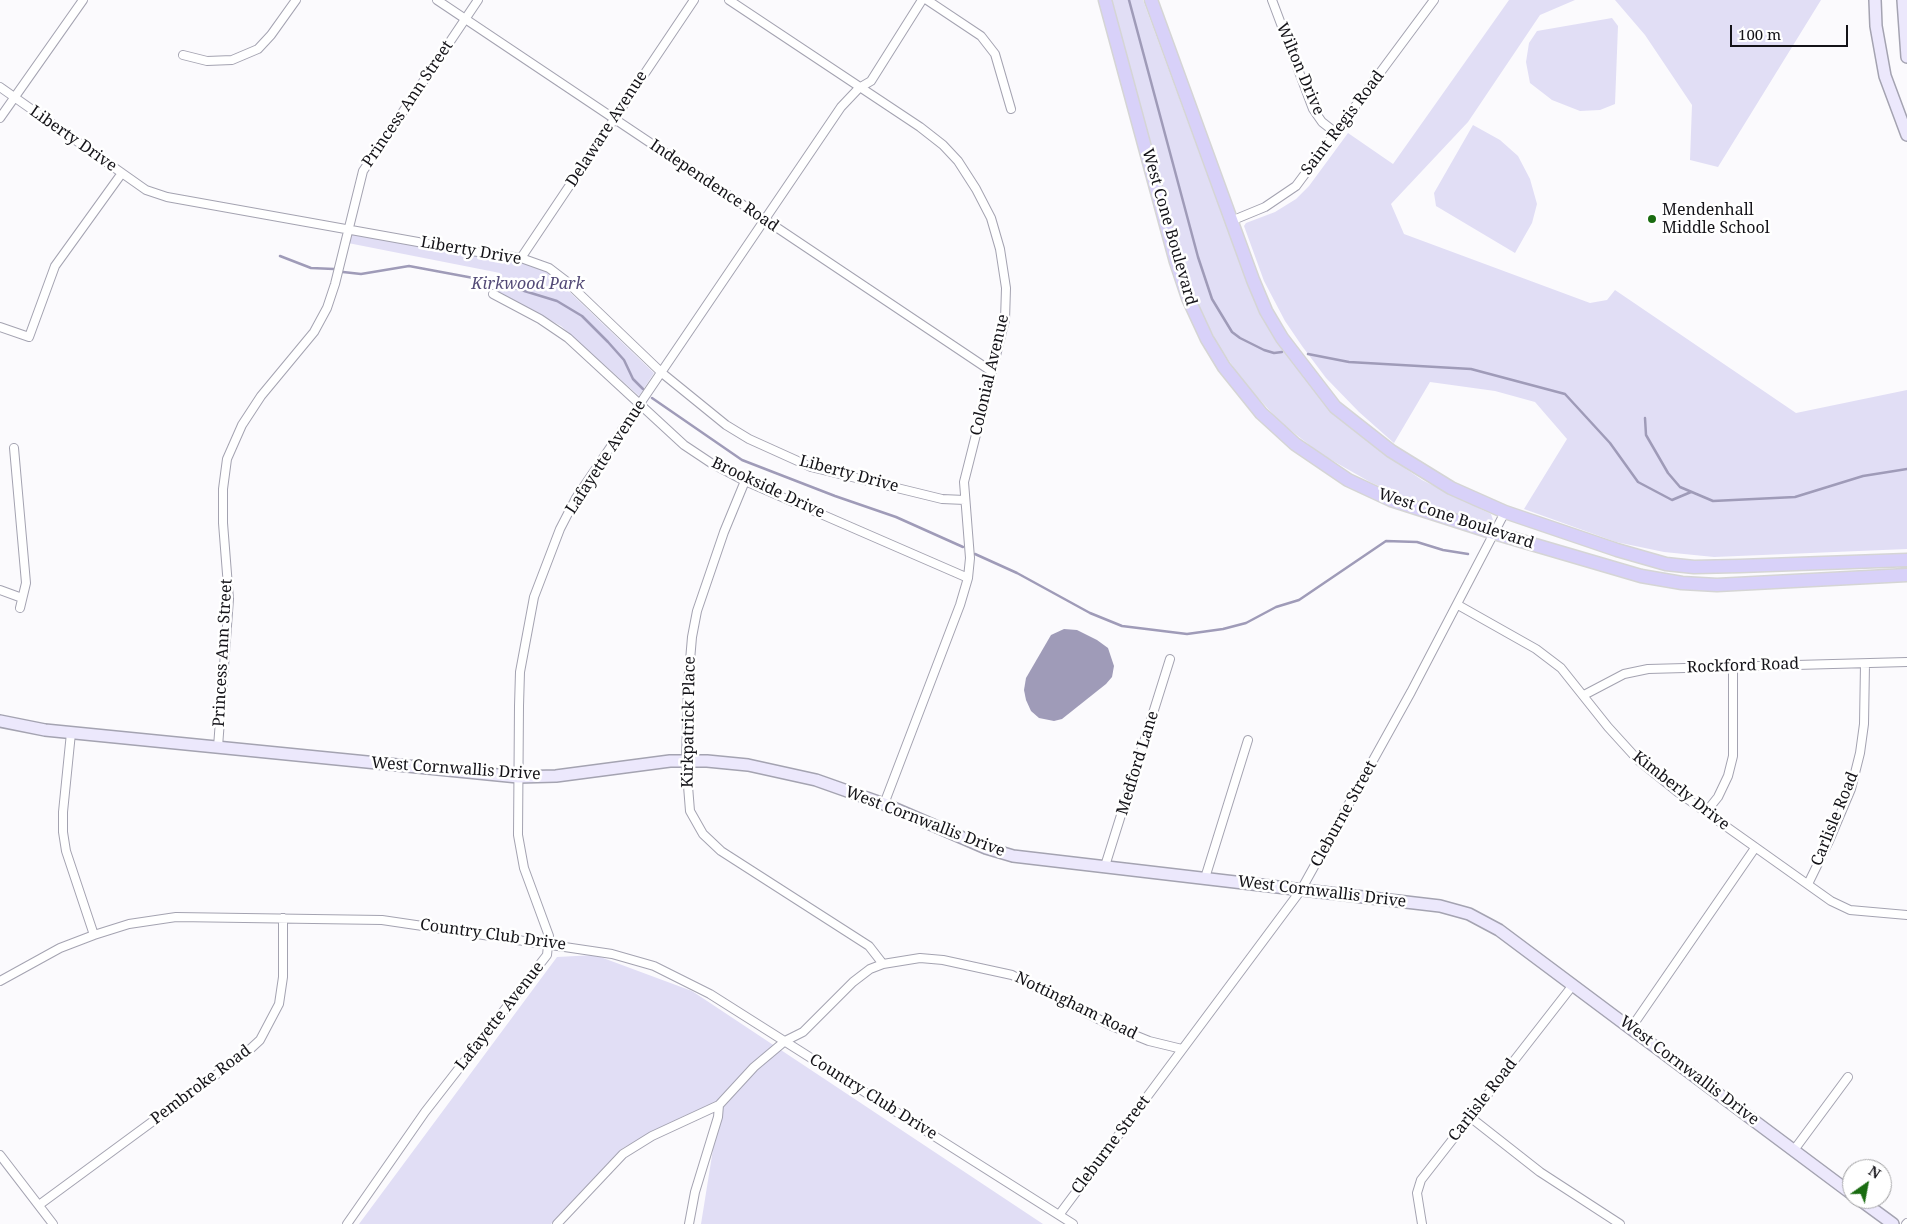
<!DOCTYPE html>
<html>
<head>
<meta charset="utf-8">
<style>
  body { margin:0 }
  #map { position:relative; width:1907px; height:1224px; overflow:hidden; background:#fbfafd; font-family:"Noto Serif",serif }
  canvas { display:block }
  .north { position:absolute; left:1842px; top:1159px; width:50px; height:50px; box-sizing:border-box; background:#fff; border:1px solid #a1a1a3; border-radius:50%; rotate:33deg; font-size:14px; font-weight:700; line-height:20px; text-align:center; color:#141318 }
  .north::after { content:''; display:block; margin:auto; width:18px; height:22px; background:#196b10; clip-path:polygon(50% 0,100% 100%,50% 72%,0 100%) }
  .scale { position:absolute; left:1730px; top:25px; width:118px; height:22px; box-sizing:border-box; border:2px solid #141318; border-top:0; padding-left:6px; font-size:15px; line-height:18px; white-space:nowrap; color:#141318; -webkit-text-stroke:4px #fff; paint-order:stroke }
</style>
</head>
<body>
<div id="map">
<canvas width="1907" height="1224"></canvas>
<div class="north">N</div>
<div class="scale">100 m</div>
</div>
<script>
const g = document.querySelector('canvas').getContext('2d');
g.lineJoin = 'round';
function fill(path, color) { g.fillStyle = color; g.fill(path, 'evenodd'); }
const toPath = rows => new Path2D(rows.map(r => 'M' + r).join(''));
function trace(path, color, width, dash) { g.strokeStyle = color; g.lineWidth = width; g.lineCap = dash ? 'butt' : 'round'; g.setLineDash(dash || []); g.stroke(path); }
function drawText(font, color, halo, rows, align = 'center') {
  g.font = font + ' "Noto Serif",serif'; g.lineWidth = 5; g.setLineDash([]); g.textBaseline = 'middle'; g.strokeStyle = halo; g.fillStyle = color; for (const [text, x, y, turn = 0] of rows) {
    g.save(); g.translate(x, y); g.rotate((+turn || 0) * Math.PI / 180); g.textAlign = isNaN(turn) ? turn : align; if (halo) g.strokeText(text, 0, 0); g.fillText(text, 0, 0); g.restore();
  }
}
const green = toPath([
  [1112,0,1143,0,1243,272,1267,322,1352,428,1386,455,1422,480,1491,514,1493,520,1490,524,1403,497,1370,482,1321,454,1280,422,1242,380,1217,343,1197,302,1185,270],
  [1509,0,1575,0,1540,15,1468,122,1391,204,1404,234,1590,303,1607,300,1615,290,1796,413,1907,390,1907,549,1714,557,1664,552,1616,542,1524,509,1567,439,1535,402,1495,391,1430,382,1394,443,1359,412,1326,378,1302,346,1285,321,1264,281,1244,226,1246,223,1275,212,1296,199,1309,186,1348,133,1393,164],
  [1615,0,1821,0,1718,167,1690,160,1692,105,1645,35],
  [1612,18,1618,26,1615,104,1600,110,1580,111,1552,100,1530,83,1526,62,1529,43,1537,31],
  [1473,125,1500,140,1518,156,1530,179,1537,204,1532,223,1515,253,1436,206,1434,193],
  [350,233,525,262,537,266,552,275,654,373,639,396,561,326,496,291,500,273,348,243],
  [595,955,692,991,1043,1224,701,1224,719,1112,686,1115,623,1148,551,1224,359,1224,557,957]
]);
const water = toPath([
  [1064,629,1077,630,1097,640,1108,648,1114,666,1112,677,1106,684,1062,719,1054,721,1039,718,1031,711,1026,700,1024,690,1026,678,1051,635]
]);
const stream = toPath([
  [1129,0,1198,257,1212,299,1232,332,1240,338,1264,350,1274,353,1282,352],
  [280,256,311,268,334,269],
  [343,272,361,274,409,266,495,282,557,301,582,316,608,342,624,360,633,379,643,389],
  [1308,354,1349,362,1471,369,1565,394,1610,443,1638,482,1672,500,1691,492],
  [652,398,742,460,835,496,896,517,963,547],
  [1645,418,1646,435,1668,473,1680,487,1713,501,1795,497,1863,476,1907,469],
  [975,554,1017,573,1090,613,1122,626,1187,634,1223,629,1246,623,1276,607,1299,600,1386,541,1417,542,1443,550,1468,554]
]);
const street = toPath([
  [437,0,991,371],
  [729,0,920,127,943,145,958,161,976,189,991,218,1000,249,1006,288,1005,320,964,482,970,558,968,578,960,605,884,804],
  [927,0,981,36,995,54,1011,109],
  [1272,0,1313,109,1322,122,1336,133],
  [183,55,207,61,232,60,258,49,271,35,296,0],
  [0,87,146,190,167,197,457,249,521,258,549,268,566,281,662,373,726,425,749,439,811,467,942,499,965,500],
  [0,118,83,0],
  [1231,221,1265,207,1296,186,1434,0],
  [521,258,694,0],
  [493,294,540,319,568,338,684,445,711,463,745,481,968,578],
  [0,327,29,337,55,266,122,173],
  [14,448,26,583,20,608],
  [745,481,724,532,697,611,692,637,688,684,686,761,690,811,703,834,721,851,869,946,883,964],
  [0,590,22,598],
  [1458,605,1536,649,1561,668,1608,727,1638,760,1679,793,1831,901,1850,910,1907,915],
  [1584,695,1624,674,1648,669,1907,662],
  [71,733,63,812,63,832,66,851,94,935],
  [218,747,229,599,223,523,223,489,227,459,242,425,261,396,314,332,327,308,335,284,363,171,478,0],
  [1706,812,1718,797,1728,776,1733,756,1733,666],
  [1105,866,1170,659],
  [1205,878,1248,740],
  [1808,884,1829,841,1851,789,1860,753,1864,724,1865,664],
  [0,981,60,948,94,935,129,924,176,917,382,920,612,954,654,966,710,994,1073,1224],
  [1631,1028,1755,848],
  [1470,1117,1540,1172,1620,1224],
  [1794,1150,1848,1077],
  [0,1155,53,1224],
  [39,1205,247,1052,260,1040,279,1004,283,977,283,918],
  [1059,1215,1301,890,1411,692,1505,512],
  [347,1224,425,1112,547,955,549,936,524,868,518,835,519,706,520,672,534,597,560,529,576,498,841,107,859,88,871,81,922,0],
  [557,1224,623,1154,652,1136,719,1105,754,1067,785,1041,803,1032,853,982,870,969,883,964,920,958,943,960,1012,975,1112,1026,1149,1041,1182,1049],
  [689,1224,695,1192,718,1117,719,1105],
  [1422,1224,1417,1193,1421,1180,1573,985],
  [1906,1224,1907,1223]
]);
const secondary = toPath([
  [1875,0,1876,26,1885,76,1907,135],
  [1903,0,1907,57],
  [0,721,45,730,518,777,556,776,670,761,707,761,748,765,816,780,884,804,986,848,1013,856,1440,906,1469,914,1499,930,1852,1194],
  [1859,1199,1893,1224]
]);
const primary = toPath([
  [1105,0,1176,262,1188,298,1207,339,1224,367,1261,413,1295,444,1348,480,1391,500,1494,533,1641,576,1682,583,1717,585,1907,575],
  [1151,0,1253,280,1266,311,1282,338,1335,407,1391,451,1451,488,1505,512,1617,550,1666,564,1694,567,1740,566,1907,560]
]);
const markers = [
  [1652,219,5,"#196b10"]
];
const streetNames = [
  ["Wilton Drive",1300,69,67],
  ["Princess Ann Street",408,104,-56],
  ["Saint Regis Road",1343,123,-53],
  ["Delaware Avenue",607,129,-57],
  ["Liberty Drive",73,139,35],
  ["Independence Road",714,186,34],
  ["West Cone Boulevard",1169,227,74],
  ["Liberty Drive",471,251,10],
  ["Colonial Avenue",990,375,-77],
  ["Lafayette Avenue",606,457,-57],
  ["Liberty Drive",849,474,15],
  ["Brookside Drive",768,488,25],
  ["West Cone Boulevard",1456,519,18],
  ["Princess Ann Street",223,653,-87],
  ["Rockford Road",1743,666,-2],
  ["Kirkpatrick Place",689,722,-89],
  ["Medford Lane",1138,763,-73],
  ["West Cornwallis Drive",456,769,4],
  ["Kimberly Drive",1681,791,38],
  ["Cleburne Street",1344,814,-61],
  ["Carlisle Road",1835,819,-68],
  ["West Cornwallis Drive",925,822,21],
  ["West Cornwallis Drive",1322,892,7],
  ["Country Club Drive",493,935,8],
  ["Nottingham Road",1076,1006,26],
  ["Lafayette Avenue",500,1016,-52],
  ["West Cornwallis Drive",1689,1071,37],
  ["Pembroke Road",201,1085,-37],
  ["Country Club Drive",873,1097,32],
  ["Carlisle Road",1483,1100,-52],
  ["Cleburne Street",1111,1145,-53]
];
const poiNames = [
  ["Mendenhall",1662,210],
  ["Middle School",1662,228]
];
const parkNames = [
  ["Kirkwood Park",528,284]
];
fill(green, '#e1def5');
fill(water, '#9f9bb8');
trace(stream, '#9f9bb8', 2.5);
trace(street, '#a4a3b1', 10);
trace(secondary, '#a4a3b1', 14);
trace(primary, '#d5d5d5', 15);
trace(street, '#fff', 8);
trace(secondary, '#ece8fc', 11);
trace(primary, '#d8d1f9', 12);
for (const [x, y, r, color] of markers) { const dot = new Path2D(); dot.arc(x, y, r, 0, 2 * Math.PI); g.fillStyle = color; g.fill(dot); trace(dot, '#fff', 2); }
drawText('16px', '#141318', '#fff', streetNames);
drawText('16px', '#141318', '#fff', poiNames, 'left');
drawText('italic 16px', '#534a77', '#fff', parkNames);
</script>
</body>
</html>
